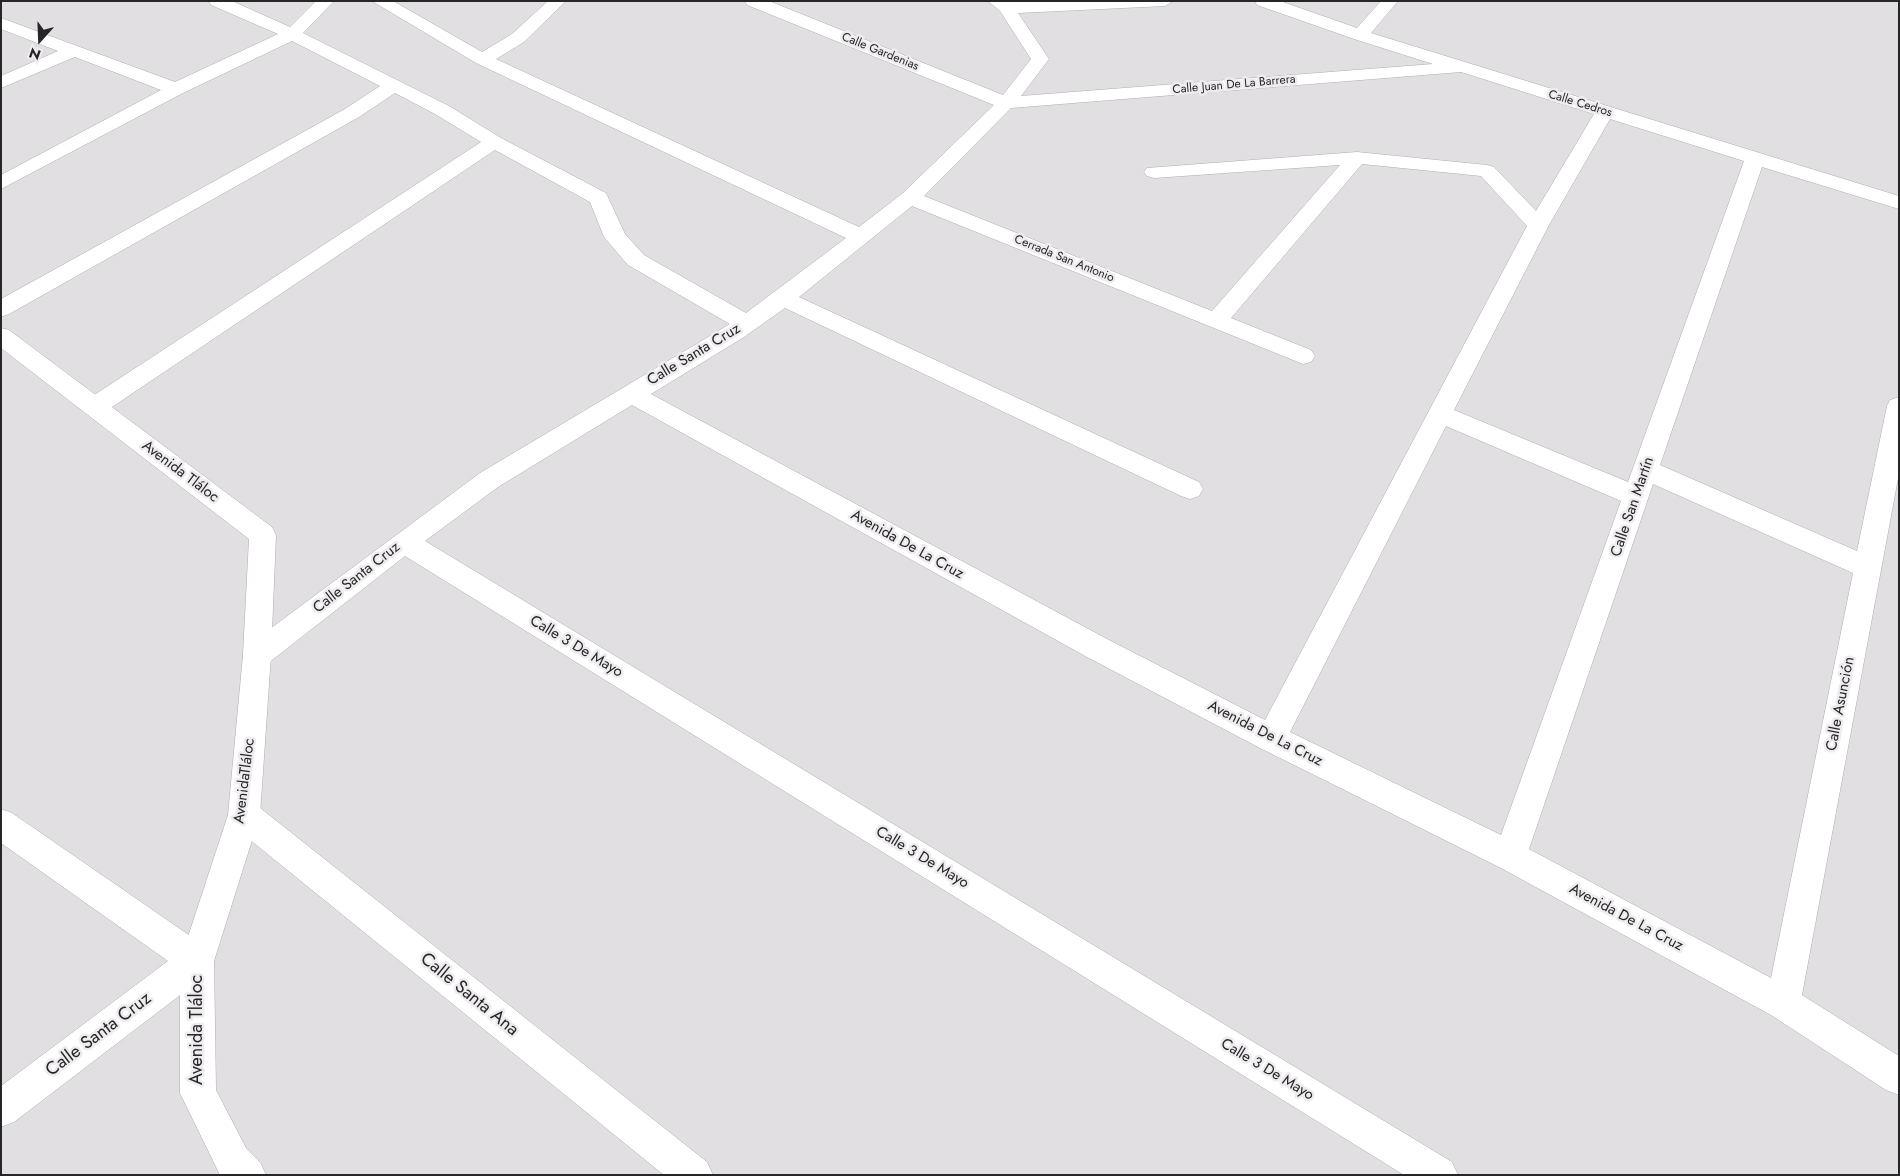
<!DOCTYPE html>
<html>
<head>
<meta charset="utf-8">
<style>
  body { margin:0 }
  #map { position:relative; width:1900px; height:1176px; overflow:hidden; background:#e2dfe3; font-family:Jost,sans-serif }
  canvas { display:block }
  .frame { position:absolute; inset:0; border:2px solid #262527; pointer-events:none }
  .north { position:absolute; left:15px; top:15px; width:50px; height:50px; -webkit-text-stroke:4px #efecf0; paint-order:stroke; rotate:200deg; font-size:14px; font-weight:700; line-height:20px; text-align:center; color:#262527 }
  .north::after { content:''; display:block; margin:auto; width:18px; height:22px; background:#262527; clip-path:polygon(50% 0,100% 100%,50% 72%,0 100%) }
</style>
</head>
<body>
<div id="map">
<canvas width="1900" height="1176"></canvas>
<div class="frame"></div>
<div class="north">N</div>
</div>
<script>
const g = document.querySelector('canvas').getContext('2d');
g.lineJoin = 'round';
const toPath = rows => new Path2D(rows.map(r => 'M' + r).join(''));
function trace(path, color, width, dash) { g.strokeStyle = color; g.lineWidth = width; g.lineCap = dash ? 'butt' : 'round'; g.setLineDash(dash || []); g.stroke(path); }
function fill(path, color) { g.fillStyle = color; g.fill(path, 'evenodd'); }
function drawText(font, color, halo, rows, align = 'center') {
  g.font = font + ' Jost,sans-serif'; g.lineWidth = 5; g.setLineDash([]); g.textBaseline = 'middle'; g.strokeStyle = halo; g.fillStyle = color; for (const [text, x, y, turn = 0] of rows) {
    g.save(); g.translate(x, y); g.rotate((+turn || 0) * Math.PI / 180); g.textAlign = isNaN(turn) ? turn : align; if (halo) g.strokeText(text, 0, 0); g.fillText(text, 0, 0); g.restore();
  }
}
const minor = toPath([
  [209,1,232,1,290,27,316,1,334,1,303,33,449,106,501,138,606,193,625,234,644,255,746,313,846,238,476,63,372,1,393,1,482,52,512,34,548,1,566,1,524,42,496,59,859,227,903,193,994,105,747,5,745,1,769,1,1003,95,1031,59,1000,11,988,1,1173,1,1165,6,1018,13,1049,59,1021,96,1433,64,1354,39,1257,5,1255,1,1280,1,1357,28,1381,1,1398,1,1371,33,1899,196,1899,209,1762,167,1660,465,1857,551,1887,406,1890,400,1899,397,1899,473,1802,995,1899,1056,1899,1095,1886,1090,1771,1015,1499,867,1260,748,1087,657,632,405,498,487,425,541,1452,1162,1458,1175,1404,1175,405,556,267,664,257,667,247,664,243,655,247,646,480,473,730,324,628,265,604,237,590,202,495,150,103,413,94,416,85,413,82,407,85,401,481,142,435,114,395,93,359,117,9,314,1,317,1,299,345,109,380,86,292,41,183,93,1,189,1,175,161,90,75,57,1,88,1,76,58,51,1,29,1,18,175,82,278,34,211,5,209,1],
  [1461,72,1594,114,1536,211,1494,167,1487,165,1357,152,1147,168,1144,172,1147,176,1154,178,1340,165,1212,311,924,196,1011,108,1461,72],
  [1610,119,1744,161,1628,482,1454,410,1549,225,1610,119],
  [1362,164,1481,176,1527,226,1265,720,1107,639,651,394,744,337,785,308,1181,496,1190,499,1199,496,1203,489,1199,482,799,297,912,206,1303,364,1311,362,1315,356,1311,350,1231,318,1362,164],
  [1446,426,1621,501,1501,835,1290,732,1446,426],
  [1653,484,1853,573,1771,978,1529,849,1653,484],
  [244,800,255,804,707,1162,713,1175,664,1175,233,826,228,815,233,804,244,800],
  [1,809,12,813,209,949,214,961,209,973,14,1122,1,1127,1,1086,168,961,1,843,1,809]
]);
const secondary = toPath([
  [1,328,9,330,272,527,276,535,271,655,260,815,214,961,216,1090,246,1148,260,1162,266,1175,220,1175,180,1093,180,961,228,815,243,655,249,539,1,348,1,328]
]);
const farStreetnames = [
  ["Calle Gardenias",880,52,22],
  ["Calle Juan De La Barrera",1234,85,-5],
  ["Calle Cedros",1580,104,17],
  ["Cerrada San Antonio",1064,259,22]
];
const streetNames = [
  ["Calle Santa Cruz",694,355,-31],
  ["Avenida Tláloc",180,472,37],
  ["Calle San Martín",1633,507,-71],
  ["Avenida De La Cruz",907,545,29],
  ["Calle Santa Cruz",357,578,-38],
  ["Calle 3 De Mayo",576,647,31],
  ["Calle Asunción",1841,704,-79],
  ["Avenida De La Cruz",1265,734,27],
  ["AvenidaTláloc",245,781,-83],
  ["Calle 3 De Mayo",922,858,31],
  ["Avenida De La Cruz",1626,918,28],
  ["Calle 3 De Mayo",1267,1070,31]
];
const nearStreetnames = [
  ["Calle Santa Ana",469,995,39],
  ["Avenida Tláloc",198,1030,-90],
  ["Calle Santa Cruz",99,1035,-37]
];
trace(minor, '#afacaf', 1);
trace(secondary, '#afacaf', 1);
fill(minor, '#fff');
fill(secondary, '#fff');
drawText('12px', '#262527', '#efecf0', farStreetnames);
drawText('15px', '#262527', '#efecf0', streetNames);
drawText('18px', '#262527', '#efecf0', nearStreetnames);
</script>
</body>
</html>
